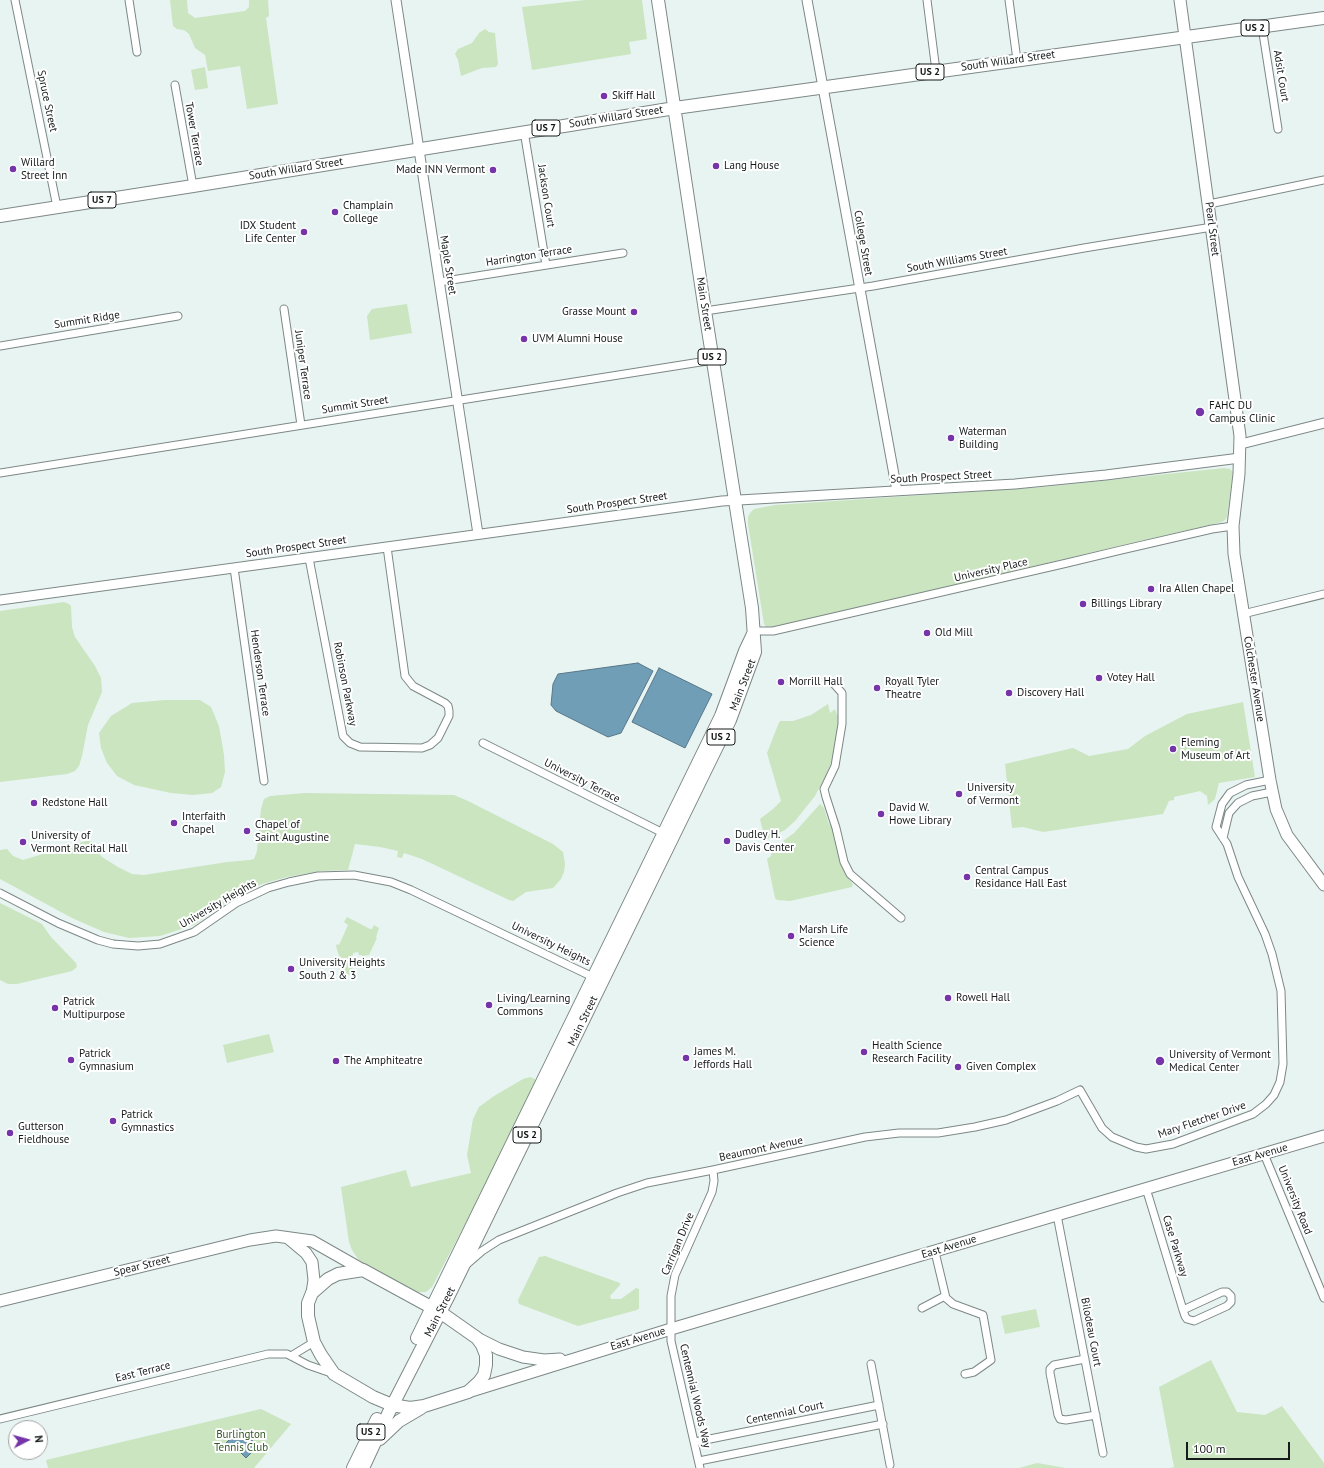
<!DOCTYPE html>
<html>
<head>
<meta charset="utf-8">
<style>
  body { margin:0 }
  #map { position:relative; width:1324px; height:1468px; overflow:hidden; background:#e8f4f2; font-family:"PT Sans",sans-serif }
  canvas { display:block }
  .north { position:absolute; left:8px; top:1420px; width:40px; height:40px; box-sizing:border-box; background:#fff; border:1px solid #a2a3a3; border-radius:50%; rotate:84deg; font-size:11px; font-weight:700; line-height:16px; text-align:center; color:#161a1a }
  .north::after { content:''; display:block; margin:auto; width:14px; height:18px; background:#7534a8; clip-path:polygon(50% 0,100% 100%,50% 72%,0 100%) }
  .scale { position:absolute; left:1186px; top:1442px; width:104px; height:18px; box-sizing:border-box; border:2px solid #161a1a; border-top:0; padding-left:5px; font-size:12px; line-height:14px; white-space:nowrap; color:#161a1a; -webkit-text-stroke:3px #fff; paint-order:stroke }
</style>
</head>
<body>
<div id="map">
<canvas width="1324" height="1468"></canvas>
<div class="north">N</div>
<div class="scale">100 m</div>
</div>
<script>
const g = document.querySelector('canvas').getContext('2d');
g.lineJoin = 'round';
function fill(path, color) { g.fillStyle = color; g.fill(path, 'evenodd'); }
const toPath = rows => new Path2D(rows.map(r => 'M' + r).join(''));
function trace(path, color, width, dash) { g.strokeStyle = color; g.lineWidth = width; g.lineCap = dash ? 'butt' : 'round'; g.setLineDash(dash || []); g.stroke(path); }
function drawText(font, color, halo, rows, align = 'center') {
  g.font = font + ' "PT Sans",sans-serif'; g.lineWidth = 4; g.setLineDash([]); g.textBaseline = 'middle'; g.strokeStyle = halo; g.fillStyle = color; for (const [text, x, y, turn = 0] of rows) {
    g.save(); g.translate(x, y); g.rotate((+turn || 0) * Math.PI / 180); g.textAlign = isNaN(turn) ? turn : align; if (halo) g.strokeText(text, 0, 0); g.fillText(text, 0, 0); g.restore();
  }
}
const green = toPath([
  [170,0,187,0,188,13,195,18,245,11,249,7,249,0,268,0,269,16,266,18,278,104,247,109,240,66,208,71,205,55,195,48,189,34,184,30,177,29,173,26],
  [585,0,642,0,647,39,629,42,631,54,532,70,522,7],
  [485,29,489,32,495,33,498,64,496,67,482,68,461,76,458,60,455,54,458,49,472,43,479,33],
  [205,67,208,88,195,90,191,70],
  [407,304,412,333,370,340,367,316,372,309],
  [1224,468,1230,469,1233,472,1227,517,1225,520,1222,522,774,627,767,628,764,624,748,524,748,517,750,513,754,509,775,505,1044,487],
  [64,602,69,604,71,606,72,627,75,637,95,666,101,678,102,692,88,725,82,756,79,766,75,771,67,774,0,782,0,611],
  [165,700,200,700,211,707,219,726,224,755,225,772,221,787,212,793,193,795,171,793,134,785,117,776,107,763,101,748,99,733,111,716,132,703],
  [1243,702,1255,777,1219,783,1215,799,1208,805,1207,796,1200,791,1174,797,1174,800,1169,801,1163,814,1043,832,1023,827,1012,828,1005,764,1073,748,1089,756,1128,749,1145,736,1187,714],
  [828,704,830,713,835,709,837,715,840,714,834,756,825,777,815,796,795,821,785,830,765,840,760,819,773,809,781,801,767,753,778,725,780,721,793,721,811,715],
  [305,793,454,795,468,801,553,844,563,852,565,864,564,872,561,879,553,888,526,892,513,901,509,900,422,859,404,853,402,858,397,857,398,851,380,847,355,844,348,870,321,871,287,877,262,884,233,898,194,925,160,936,129,938,104,932,72,918,0,879,0,850,7,849,13,856,23,860,89,840,102,857,118,867,132,874,144,875,227,862,250,860,254,859,257,851,261,809,264,799,270,796],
  [820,804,824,808,829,824,832,826,835,834,844,869,853,885,852,887,790,901,777,900,775,898,767,859,771,856,772,849,794,833],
  [0,903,42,924,51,937,76,963,77,967,72,971,17,984,8,984,0,980],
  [347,917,370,929,372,929,374,925,379,928,376,937,377,938,369,955,362,956,362,955,359,955,358,952,353,953,353,955,351,956,353,974,345,975,336,946,337,944,339,945,348,925,344,922],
  [269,1034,274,1052,227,1063,223,1045],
  [530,1077,535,1079,535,1082,483,1190,432,1287,426,1292,417,1292,367,1266,358,1259,352,1250,349,1242,341,1187,406,1170,411,1187,471,1173,467,1155,473,1119,479,1107,494,1096,523,1079],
  [545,1256,620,1283,620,1285,610,1296,611,1299,621,1299,636,1288,639,1289,639,1308,637,1310,578,1326,519,1304,518,1300,539,1257],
  [1036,1309,1040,1327,1005,1334,1001,1316],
  [1211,1360,1237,1412,1265,1415,1282,1406,1324,1463,1324,1468,1170,1468,1174,1467,1159,1387],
  [261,1409,291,1424,254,1468,48,1468,46,1460],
  [1037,1463,1066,1468,1019,1468]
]);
const water = toPath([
  [638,663,653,671,621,733,608,737,556,711,551,705,553,684,558,674,638,663],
  [659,668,712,694,685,748,632,722,659,668],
  [240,1429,258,1446,246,1458,234,1446,231,1450,225,1444,240,1429]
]);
const minor = toPath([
  [15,0,57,207],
  [129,0,137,52],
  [927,0,936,71],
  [1009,0,1017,60],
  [1262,27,1278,129],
  [175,85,193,186],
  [524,131,546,265],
  [1209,204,1324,180],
  [439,282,623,253],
  [284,309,301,425],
  [705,311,873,286,1084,248,1212,227],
  [0,346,178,316],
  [0,473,713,360],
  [309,558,343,736,350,743,360,747,422,748,430,745,438,738,449,716,449,711,448,706,445,703,413,686,405,676,387,547],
  [234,568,264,781],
  [1243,614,1324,594],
  [754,631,773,631,1067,563,1121,550,1212,529,1233,526],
  [834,684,842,693,842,724,835,766,824,789,826,797,836,828,844,862,850,874,901,918],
  [483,743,667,835],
  [1223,838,1229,813,1238,803,1252,796,1272,792],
  [0,893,58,923,98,940,113,944,138,946,160,944,194,932,236,903,268,888,289,882,318,876,354,875,391,882,411,890,597,979],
  [1264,1154,1324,1298],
  [1146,1189,1149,1198,1183,1310,1185,1316,1187,1319,1194,1321,1227,1306,1231,1302,1231,1296,1227,1292,1222,1292,1183,1310],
  [1057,1215,1103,1453],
  [935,1252,946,1298,953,1304,983,1315,991,1360,974,1372,965,1374],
  [467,1264,482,1251,499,1240,617,1193,647,1183,713,1170,865,1137,899,1133,938,1133,975,1127,1006,1120,1057,1101,1080,1090,1102,1128,1112,1137,1136,1147,1146,1149,1173,1144,1253,1114,1266,1104,1274,1095,1280,1082,1283,1064,1281,991,1272,954,1265,934,1238,877,1227,844,1216,827,1222,804,1230,793,1246,785,1270,780],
  [922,1308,945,1296],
  [291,1356,314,1342],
  [1085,1359,1054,1365,1050,1369,1050,1373,1058,1415,1060,1419,1066,1420,1096,1415],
  [871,1364,890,1465],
  [0,1419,268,1354,287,1354,308,1365,334,1374],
  [695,1442,879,1405],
  [699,1461,883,1424],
  [700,1468,671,1341,671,1296,675,1275,712,1192,714,1181,713,1170]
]);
const tertiary = toPath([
  [396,0,478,534],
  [807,0,897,491],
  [1241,444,1324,423],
  [0,600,722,501,1015,484,1106,475,1240,458]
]);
const secondary = toPath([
  [1180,0,1240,436,1239,474,1233,526,1234,554,1270,780,1276,809,1287,835,1324,885],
  [288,1238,306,1253,312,1262,314,1280,312,1293],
  [0,1301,250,1240,276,1236,312,1241,363,1270],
  [477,1338,499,1349,523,1357,544,1360,560,1359],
  [468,1392,671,1329,1324,1136]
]);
const primary = toPath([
  [0,216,193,186,675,108,1324,18],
  [363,1270,440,1312,477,1338,482,1345,486,1355,486,1365,484,1375,479,1382,468,1392,424,1406,410,1408,392,1405,385,1402,373,1397,334,1374,321,1355,314,1342,308,1316,308,1303,312,1293,328,1279,338,1274,363,1270],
  [417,1338,721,716,745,651,753,634],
  [380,1439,399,1421,421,1408],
  [353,1468,377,1419],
  [363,1468,388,1414,448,1297,730,720,755,652,752,608,705,311,658,0]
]);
const markers = [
  [604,96,4,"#7534a8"],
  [716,166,4,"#7534a8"],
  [13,169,4,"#7534a8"],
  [493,170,4,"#7534a8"],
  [335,212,4,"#7534a8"],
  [304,232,4,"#7534a8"],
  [634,312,4,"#7534a8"],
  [524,339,4,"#7534a8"],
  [1200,412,5,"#7534a8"],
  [951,438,4,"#7534a8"],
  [1151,589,4,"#7534a8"],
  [1083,604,4,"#7534a8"],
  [927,633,4,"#7534a8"],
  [1099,678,4,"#7534a8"],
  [781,682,4,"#7534a8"],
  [877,688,4,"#7534a8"],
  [1009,693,4,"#7534a8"],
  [1173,749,4,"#7534a8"],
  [959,794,4,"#7534a8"],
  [34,803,4,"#7534a8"],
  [881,814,4,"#7534a8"],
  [174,823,4,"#7534a8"],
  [247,831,4,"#7534a8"],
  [727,841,4,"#7534a8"],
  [23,842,4,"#7534a8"],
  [967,877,4,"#7534a8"],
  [791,936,4,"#7534a8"],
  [291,969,4,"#7534a8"],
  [948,998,4,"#7534a8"],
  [489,1005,4,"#7534a8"],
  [55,1008,4,"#7534a8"],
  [864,1052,4,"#7534a8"],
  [686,1058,4,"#7534a8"],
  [71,1060,4,"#7534a8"],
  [336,1061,4,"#7534a8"],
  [1160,1061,5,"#7534a8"],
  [958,1067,4,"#7534a8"],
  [113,1121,4,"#7534a8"],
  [10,1133,4,"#7534a8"]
];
const shields = [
  [1255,28,28],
  [930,72,28],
  [546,128,28],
  [102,200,28],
  [712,357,28],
  [721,737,28],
  [527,1135,28],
  [371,1432,28]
];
const shieldNames = [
  ["US 2",1255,28],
  ["US 2",930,72],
  ["US 7",546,128],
  ["US 7",102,200],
  ["US 2",712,357],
  ["US 2",721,737],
  ["US 2",527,1135],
  ["US 2",371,1432]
];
const streetNames = [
  ["South Willard Street",1008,61,-8],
  ["Adsit Court",1281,76,81],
  ["Spruce Street",47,101,78],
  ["South Willard Street",616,117,-9],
  ["Tower Terrace",194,134,80],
  ["South Willard Street",296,169,-9],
  ["Jackson Court",546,196,81],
  ["Pearl Street",1212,229,83],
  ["College Street",863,243,80],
  ["Harrington Terrace",529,256,-9],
  ["South Williams Street",957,260,-10],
  ["Maple Street",448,265,81],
  ["Main Street",704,304,81],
  ["Summit Ridge",87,320,-9],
  ["Juniper Terrace",303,365,82],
  ["Summit Street",355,405,-9],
  ["South Prospect Street",941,477,-3],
  ["South Prospect Street",617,503,-8],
  ["South Prospect Street",296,547,-8],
  ["University Place",991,570,-13],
  ["Henderson Terrace",260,673,82],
  ["Colchester Avenue",1254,679,81],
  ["Robinson Parkway",345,684,79],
  ["Main Street",743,685,-69],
  ["University Terrace",582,781,27],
  ["University Heights",218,904,-30],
  ["University Heights",551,944,26],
  ["Main Street",583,1021,-64],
  ["Mary Fletcher Drive",1202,1120,-19],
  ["Beaumont Avenue",761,1149,-12],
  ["East Avenue",1260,1155,-16],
  ["University Road",1295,1200,68],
  ["Carrigan Drive",678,1244,-67],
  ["Case Parkway",1175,1246,73],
  ["East Avenue",949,1247,-17],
  ["Spear Street",142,1266,-14],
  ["Main Street",440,1312,-63],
  ["Bilodeau Court",1091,1332,79],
  ["East Avenue",638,1339,-17],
  ["East Terrace",143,1372,-14],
  ["Centennial Woods Way",695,1396,77],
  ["Centennial Court",785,1413,-12]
];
const poiNames = [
  ["Skiff Hall",612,96],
  ["Willard",21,163],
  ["Street Inn",21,176],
  ["Lang House",724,166],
  ["Made INN Vermont",485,170,"right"],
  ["Champlain",343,206],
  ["College",343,219],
  ["IDX Student",296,226,"right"],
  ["Life Center",296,239,"right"],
  ["Grasse Mount",626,312,"right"],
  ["UVM Alumni House",532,339],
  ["FAHC DU",1209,406],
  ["Campus Clinic",1209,419],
  ["Waterman",959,432],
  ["Building",959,445],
  ["Ira Allen Chapel",1159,589],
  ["Billings Library",1091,604],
  ["Old Mill",935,633],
  ["Votey Hall",1107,678],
  ["Morrill Hall",789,682],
  ["Royall Tyler",885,682],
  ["Theatre",885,695],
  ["Discovery Hall",1017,693],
  ["Fleming",1181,743],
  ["Museum of Art",1181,756],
  ["University",967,788],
  ["of Vermont",967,801],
  ["Redstone Hall",42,803],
  ["David W.",889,808],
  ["Howe Library",889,821],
  ["Interfaith",182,817],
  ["Chapel",182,830],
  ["Chapel of",255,825],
  ["Saint Augustine",255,838],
  ["Dudley H.",735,835],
  ["Davis Center",735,848],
  ["University of",31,836],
  ["Vermont Recital Hall",31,849],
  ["Central Campus",975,871],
  ["Residance Hall East",975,884],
  ["Marsh Life",799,930],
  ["Science",799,943],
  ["University Heights",299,963],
  ["South 2 & 3",299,976],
  ["Rowell Hall",956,998],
  ["Living/Learning",497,999],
  ["Commons",497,1012],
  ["Patrick",63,1002],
  ["Multipurpose",63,1015],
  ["Health Science",872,1046],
  ["Research Facility",872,1059],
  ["James M.",694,1052],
  ["Jeffords Hall",694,1065],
  ["Patrick",79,1054],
  ["Gymnasium",79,1067],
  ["University of Vermont",1169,1055],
  ["Medical Center",1169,1068],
  ["The Amphiteatre",344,1061],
  ["Given Complex",966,1067],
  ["Patrick",121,1115],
  ["Gymnastics",121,1128],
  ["Gutterson",18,1127],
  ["Fieldhouse",18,1140]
];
const parkNames = [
  ["Burlington",241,1435],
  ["Tennis Club",241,1448]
];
fill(green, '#cae5c0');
fill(water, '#719eb7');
trace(water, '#567688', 1);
trace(minor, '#7d8886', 9);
trace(tertiary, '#7d8886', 11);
trace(secondary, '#7d8886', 13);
trace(primary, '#7d8886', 14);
trace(minor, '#fff', 7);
trace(tertiary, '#fff', 9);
trace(secondary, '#fff', 11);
trace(primary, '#fff', 12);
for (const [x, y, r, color] of markers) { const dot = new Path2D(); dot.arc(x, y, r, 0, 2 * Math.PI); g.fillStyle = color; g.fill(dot); trace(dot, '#fff', 1.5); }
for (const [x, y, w] of shields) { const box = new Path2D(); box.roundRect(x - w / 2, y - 8, w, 16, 3); g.fillStyle = '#fff'; g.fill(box); trace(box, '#161a1a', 1); }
drawText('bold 10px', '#161a1a', null, shieldNames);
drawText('11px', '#161a1a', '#fff', streetNames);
drawText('11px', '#161a1a', '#fff', poiNames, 'left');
drawText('11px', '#335925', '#fff', parkNames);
</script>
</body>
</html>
